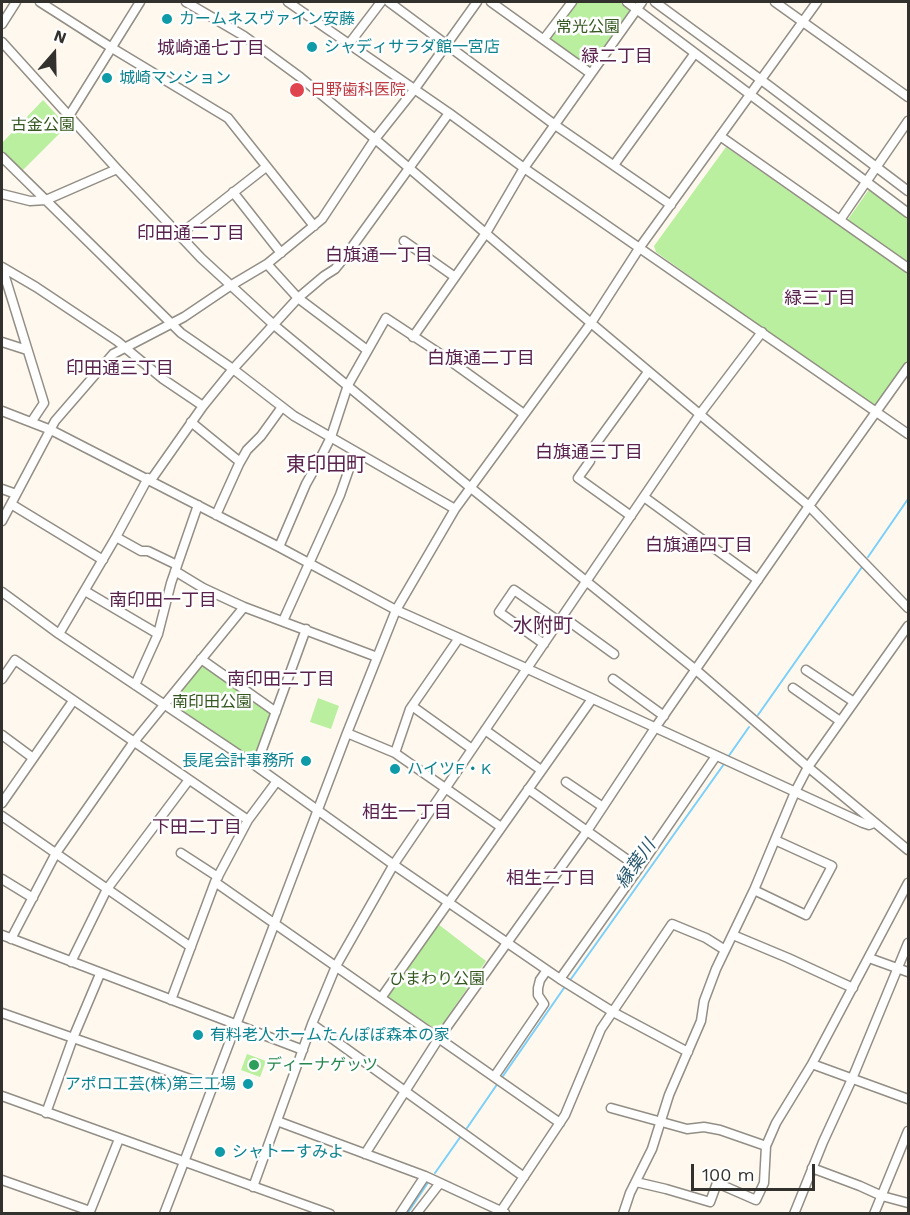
<!DOCTYPE html>
<meta charset="utf-8">
<style>
body{margin:0}
#map{position:relative;width:910px;height:1215px;overflow:hidden;background:#fef8ee;font-family:"Work Sans",sans-serif}
canvas{display:block}
.frame{position:absolute;inset:0;border:3px solid #33312d;pointer-events:none}
.north{position:absolute;left:24px;top:24px;width:60px;height:60px;-webkit-text-stroke:4px #fff;paint-order:stroke;rotate:20deg;font-size:16px;font-weight:700;line-height:24px;text-align:center;color:#33312d}
.north::after{content:'';display:block;margin:auto;width:21px;height:27px;background:#33312d;clip-path:polygon(50% 0,100% 100%,50% 72%,0 100%)}
.scale{position:absolute;left:691px;top:1164px;width:124px;height:27px;box-sizing:border-box;border:3px solid #33312d;border-top:0;padding-left:8px;font-size:18px;line-height:21px;white-space:nowrap;color:#33312d;-webkit-text-stroke:4px #fff;paint-order:stroke}
</style>
<div id="map">
<canvas width="910" height="1215"></canvas>
<div class="frame"></div>
<div class="north">N</div>
<div class="scale">100 m</div>
</div>
<script>
const context = document.querySelector('canvas').getContext('2d');
context.lineJoin = 'round';
function paint(path, color) { context.fillStyle = color; context.fill(path, 'evenodd'); }
const toPath = rows => new Path2D(rows.map(r => 'M' + r).join(''));
function strokePath(path, color, width, dash) { context.strokeStyle = color; context.lineWidth = width; context.lineCap = dash ? 'butt' : 'round'; context.setLineDash(dash || []); context.stroke(path); }
function drawText(font, color, halo, rows, align = 'center') {
  context.font = font + ' "Work Sans","Noto Sans JP",sans-serif'; context.lineWidth = 5; context.setLineDash([]); context.textBaseline = 'middle'; context.strokeStyle = halo; context.fillStyle = color; for (const [text, x, y, turn = 0] of rows) {
    context.save(); context.translate(x, y); context.rotate((+turn || 0) * Math.PI / 180); context.textAlign = isNaN(turn) ? turn : align; if (halo) context.strokeText(text, 0, 0); context.fillText(text, 0, 0); context.restore();
  }
}
const green = toPath([
 [576,2,619,2,631,9,590,68,550,38],
 [43,100,67,126,21,172,2,153,2,143],
 [726,147,842,228,870,188,908,218,908,365,877,410,656,252,654,246],
 [201,665,271,714,256,757,253,758,171,705],
 [318,698,339,706,331,729,310,722],
 [438,924,486,961,438,1031,388,997],
 [247,1054,266,1061,260,1077,241,1070]
]);
const stream = toPath([
 [868,557,908,499],
 [758,715,862,567],
 [728,757,749,727],
 [571,979,724,764],
 [503,1076,564,988],
 [467,1128,498,1083],
 [435,1173,461,1136],
 [407,1214,429,1181]
]);
const minor = toPath([
 [40,2,112,48,228,118,314,226],
 [186,2,244,36,300,77,375,139,591,323,809,506,908,608],
 [288,2,449,113,524,168,908,434],
 [389,2,555,125,671,205],
 [491,2,590,73],
 [627,2,908,213],
 [655,2,768,85,908,191],
 [775,2,908,97],
 [2,24,16,2],
 [544,39,572,2],
 [2,42,117,169,201,258,274,325,471,488,696,670,808,767,908,850],
 [349,44,381,2],
 [69,116,140,2],
 [720,136,908,268],
 [2,157,181,333,233,369,294,416,455,509],
 [614,165,695,53],
 [233,192,281,253],
 [2,194,30,201,46,200,117,169],
 [840,220,908,121],
 [179,235,266,167],
 [404,241,455,277],
 [267,264,298,298,367,350],
 [2,267,36,287,117,341,163,379,203,406],
 [2,267,44,403,32,421],
 [413,337,486,233,524,168,642,2],
 [2,342,27,350],
 [2,411,51,430,279,547,396,610,517,664,863,823,869,825,874,823],
 [191,422,240,462],
 [151,480,203,406,233,369,298,298,324,276,335,269,344,258,449,113],
 [2,489,16,494],
 [644,497,758,580],
 [11,504,103,560],
 [216,515,239,464,247,450,261,436,282,407],
 [631,516,578,478,590,461,587,456,648,372],
 [2,521,55,421,113,354,184,317,230,286,267,264,322,219,375,139,414,90,477,2],
 [116,537,141,551,148,551,177,565],
 [279,547,306,484,320,459,331,437,348,385,386,318,442,355,524,414],
 [175,571,203,588,244,607,377,657],
 [85,591,158,634],
 [2,592,59,634,256,766,394,865,560,979,639,868,716,756],
 [563,617,614,654],
 [283,621,340,495,355,452],
 [59,634,116,537,148,478],
 [544,644,499,612,514,590,560,622],
 [201,659,276,712],
 [806,670,854,702],
 [2,679,15,660,248,820],
 [613,679,664,716],
 [135,685,158,634,171,583,198,505],
 [793,688,840,721],
 [412,706,472,749],
 [485,730,541,770],
 [347,733,395,753,501,827],
 [2,735,33,758],
 [395,753,410,709,459,638],
 [256,766,306,629],
 [566,782,603,807],
 [528,789,639,868],
 [2,803,73,701],
 [2,816,191,947],
 [181,853,218,877],
 [2,879,33,898],
 [215,882,560,1123],
 [908,883,812,1064,908,1099],
 [754,890,806,915,832,866,775,840],
 [2,935,303,1050],
 [733,935,788,958,853,988],
 [11,939,56,853,133,743,244,607],
 [869,958,908,972],
 [71,962,107,889,188,781],
 [560,979,613,1012,688,1052],
 [381,998,592,699],
 [171,1000,215,882,248,820,277,781],
 [2,1013,213,1087],
 [312,1024,524,1177],
 [494,1077,544,1004,538,995,538,988,540,980,547,970],
 [2,1096,330,1214],
 [611,1108,687,1129,704,1127,720,1130,766,1146],
 [46,1113,73,1038,100,974],
 [277,1121,425,1176,505,1213],
 [365,1154,439,1038,587,831,655,728,809,506,908,367],
 [812,1168,860,1186,882,1196,908,1203],
 [2,1180,90,1211],
 [636,1182,666,1189,710,1202,717,1183,756,1200,764,1183,766,1146,776,1123,812,1064],
 [253,1187,312,1024,336,966,394,864,700,414,762,332],
 [89,1214,119,1139],
 [164,1214,184,1162,347,733,396,610,455,509,591,323,640,247,817,2],
 [400,1214,425,1176],
 [416,1214,440,1183],
 [499,1214,565,1115,601,1029,672,924,706,938,725,950],
 [623,1214,630,1193,652,1149,669,1095,701,1021,704,1001,716,969,754,890,795,792,808,767,908,626],
 [794,1214,823,1142,852,1079,908,943],
 [874,1214,908,1131]
]);
const markers = [
 [167,19,6,"#0f9aa8"],
 [312,47,6,"#0f9aa8"],
 [107,78,6,"#0f9aa8"],
 [297,90,8,"#e0444e"],
 [306,761,6,"#0f9aa8"],
 [395,769,6,"#0f9aa8"],
 [198,1035,6,"#0f9aa8"],
 [254,1065,6,"#2e9e5b"],
 [248,1084,6,"#0f9aa8"],
 [220,1152,6,"#0f9aa8"]
];
const cultureNames = [
 ["カームネスヴァイン安藤",179,19],
 ["シャディサラダ館一宮店",324,47],
 ["城崎マンション",119,78],
 ["長尾会計事務所",294,761,"right"],
 ["ハイツF・K",407,769],
 ["有料老人ホームたんぽぽ森本の家",210,1035],
 ["アポロ工芸(株)第三工場",236,1084,"right"],
 ["シャトーすみよ",232,1152]
];
const parkNames = [
 ["常光公園",588,27],
 ["古金公園",43,125],
 ["南印田公園",212,702],
 ["ひまわり公園",437,979]
];
const healthNames = [
 ["日野歯科医院",310,90]
];
const leisureNames = [
 ["ディーナゲッツ",266,1065]
];
const neighbourhoodNames = [
 ["城崎通七丁目",211,49],
 ["緑二丁目",617,57],
 ["印田通二丁目",191,234],
 ["白旗通一丁目",379,256],
 ["緑三丁目",820,299],
 ["白旗通二丁目",481,359],
 ["印田通三丁目",120,369],
 ["白旗通三丁目",589,453],
 ["白旗通四丁目",699,546],
 ["南印田一丁目",163,601],
 ["南印田二丁目",281,680],
 ["相生一丁目",407,813],
 ["下田二丁目",197,828],
 ["相生二丁目",551,879]
];
const waterNames = [
 ["縁葉川",636,864,-55]
];
const quarterNames = [
 ["東印田町",326,465],
 ["水附町",543,626]
];
paint(green, '#b9ef9f');
strokePath(stream, '#7ad0fb', 2);
strokePath(minor, '#938e85', 11);
strokePath(minor, '#fff', 8);
for (const [x, y, r, color] of markers) { const dot = new Path2D(); dot.arc(x, y, r, 0, 2 * Math.PI); context.fillStyle = color; context.fill(dot); strokePath(dot, '#fff', 2); }
drawText('16px', '#0d838f', '#fff', cultureNames, 'left');
drawText('16px', '#34581f', '#fff', parkNames);
drawText('16px', '#be3a42', '#fff', healthNames, 'left');
drawText('16px', '#27864d', '#fff', leisureNames, 'left');
drawText('18px', '#5a234e', '#fff', neighbourhoodNames);
drawText('italic 18px', '#27566d', '#fff', waterNames);
drawText('20px', '#5a234e', '#fff', quarterNames);
</script>
